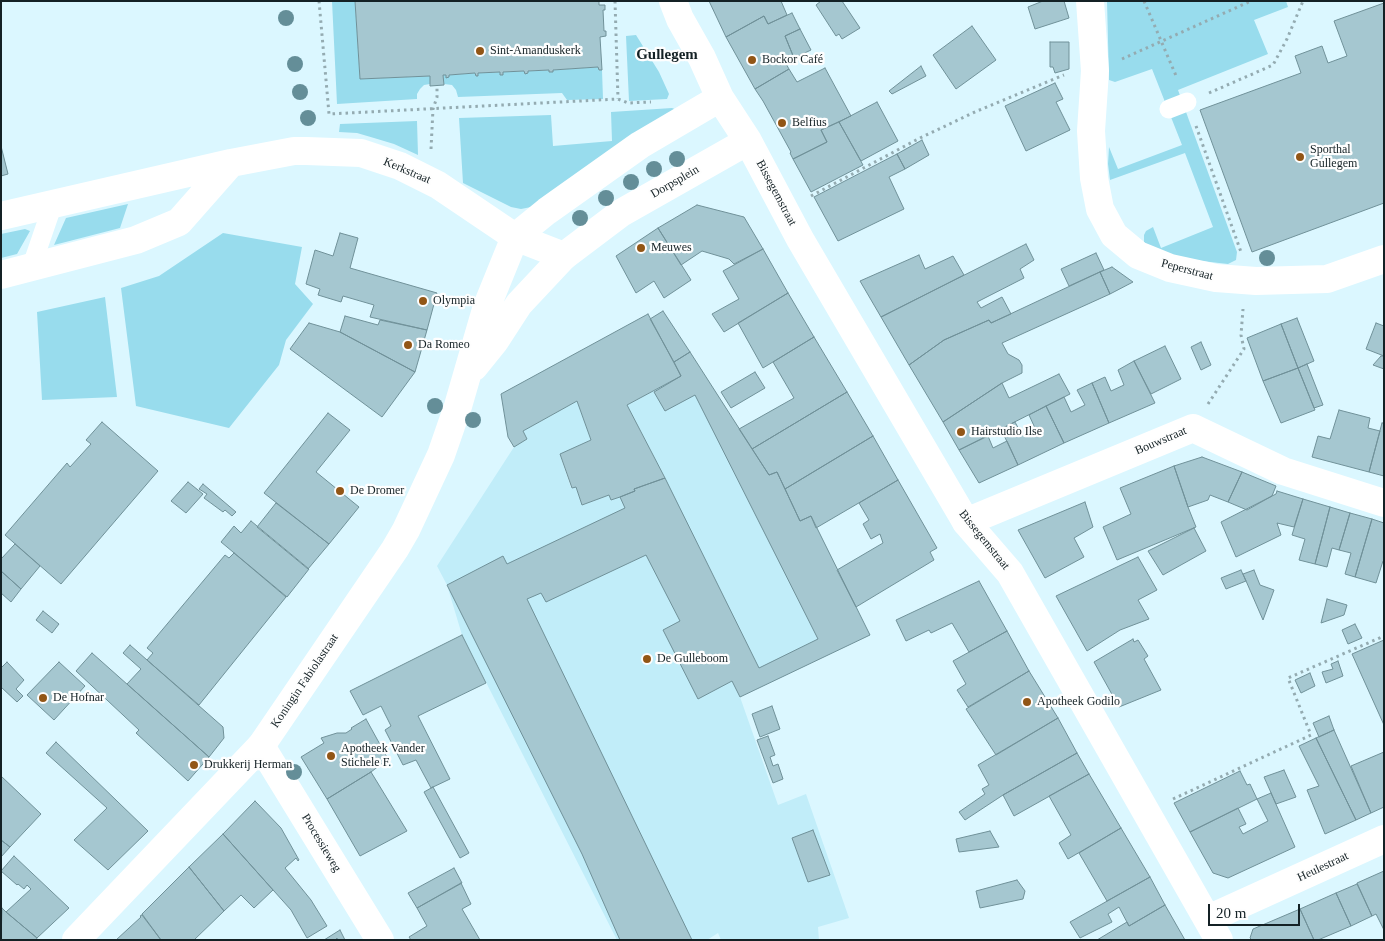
<!DOCTYPE html>
<meta charset="utf-8">
<style>
body{margin:0}
#map{position:relative;width:1385px;height:941px;overflow:hidden;background:#dbf7ff;font-family:"Times New Roman",serif}
canvas{display:block}
.frame{position:absolute;inset:0;border:2px solid #142125;pointer-events:none}
.scale{position:absolute;left:1208px;top:904px;width:92px;height:22px;box-sizing:border-box;border:2px solid #142125;border-top:0;padding-left:6px;font-size:15px;line-height:18px;white-space:nowrap;color:#142125;-webkit-text-stroke:4px #fefefe;paint-order:stroke}
</style>
<div id="map">
<canvas width="1385" height="941"></canvas>
<div class="frame"></div>
<div class="scale">20 m</div>
</div>
<script>
const context = document.querySelector('canvas').getContext('2d');
context.lineJoin = 'round';
function paint(path, color) { context.fillStyle = color; context.fill(path, 'evenodd'); }
const toPath = rows => new Path2D(rows.map(r => 'M' + r).join(''));
function strokePath(path, color, width, dash) { context.strokeStyle = color; context.lineWidth = width; context.lineCap = dash ? 'butt' : 'round'; context.setLineDash(dash || []); context.stroke(path); }
function drawText(font, color, halo, rows, align = 'center') {
  context.font = font + ' "Times New Roman",serif'; context.lineWidth = 4.5; context.setLineDash([]); context.textBaseline = 'middle'; context.strokeStyle = halo; context.fillStyle = color; for (const [text, x, y, turn = 0] of rows) {
    context.save(); context.translate(x, y); context.rotate((+turn || 0) * Math.PI / 180); context.textAlign = isNaN(turn) ? turn : align; if (halo) context.strokeText(text, 0, 0); context.fillText(text, 0, 0); context.restore();
  }
}
const built = toPath([
 [681,376,769,474,777,472,785,489,837,570,870,635,740,697,778,805,806,794,849,918,818,927,819,940,721,940,718,933,707,940,617,940,462,635,447,585,437,566,514,447,527,439,523,431,577,401,591,440,560,455,571,488,576,487,582,505,609,495,611,500,620,497,665,478,627,405]
]);
const green = toPath([
 [332,1,355,1,360,79,430,76,430,84,424,85,420,89,417,94,417,99,337,104],
 [1107,1,1286,1,1288,7,1254,20,1268,54,1178,90,1237,252,1236,260,1228,264,1184,259,1146,246,1144,242,1144,235,1146,231,1153,227,1161,248,1213,227,1185,153,1110,180,1108,164,1109,147,1118,169,1182,145,1152,69,1115,82,1109,80],
 [636,35,659,72,669,94,667,99,629,101,626,36],
 [598,67,599,70,602,70,603,99,567,100,562,93,458,97,456,90,452,85,444,84,443,75,446,75,447,77,449,77,449,75,475,73,476,76,478,76,478,73,500,72,500,75,503,75,503,72,524,71,525,74,527,73,528,71,549,70,550,72,553,72,553,70],
 [672,108,677,110,536,206,521,209,511,207,463,183,459,118,551,115,553,146,612,141,611,112],
 [417,121,418,155,394,144,374,138,357,133,339,132,340,124],
 [128,204,120,228,54,245,66,218],
 [25,229,30,231,17,254,1,258,1,234],
 [223,233,302,247,295,284,313,304,286,340,279,365,229,428,136,406,121,288,159,276],
 [105,297,117,397,42,400,37,312]
]);
const building = toPath([
 [355,1,599,1,599,5,605,5,605,10,603,10,604,31,606,31,606,36,600,37,602,70,599,70,598,67,553,70,553,72,549,72,549,70,528,71,528,73,525,74,524,71,503,72,503,75,500,75,500,72,478,73,478,76,476,76,475,73,449,75,449,77,446,78,446,75,443,75,444,85,430,86,430,76,360,79,355,1],
 [709,1,781,1,787,15,768,24,764,16,726,37,709,1],
 [821,1,842,1,860,28,842,39,839,34,836,36,816,5,821,1],
 [1043,1,1064,1,1069,18,1035,29,1028,7,1043,1],
 [1384,3,1384,203,1252,252,1200,110,1301,73,1295,56,1322,46,1328,63,1347,56,1334,21,1384,3],
 [792,13,800,29,785,36,794,58,785,62,789,69,755,89,726,37,764,16,768,24,792,13],
 [972,26,996,60,956,89,933,55,972,26],
 [800,29,811,50,794,58,785,36,800,29],
 [1050,42,1069,42,1069,69,1055,73,1053,67,1050,67,1050,42],
 [921,66,926,76,892,94,889,91,921,66],
 [825,68,851,116,821,130,827,142,793,159,790,153,791,152,763,101,755,89,789,69,797,82,825,68],
 [1055,83,1063,99,1056,102,1070,130,1026,151,1005,106,1055,83],
 [877,102,898,141,861,161,839,122,877,102],
 [839,122,863,165,811,192,793,159,827,142,821,130,839,122],
 [922,140,929,155,905,169,897,154,922,140],
 [1,146,8,174,1,176,1,146],
 [897,154,905,169,889,177,904,209,838,241,814,197,897,154],
 [697,205,744,217,763,249,734,264,729,259,702,251,681,265,658,228,697,205],
 [658,228,691,280,664,298,654,281,636,293,616,256,658,228],
 [340,233,358,238,350,268,437,293,427,330,370,317,374,305,343,296,341,302,318,295,320,289,306,284,315,250,333,256,340,233],
 [1026,244,1034,260,1020,269,1024,278,977,302,981,308,1002,297,1011,314,991,323,989,320,944,340,909,365,881,317,1026,244],
 [763,249,788,293,724,332,712,314,739,299,723,271,763,249],
 [1096,253,1104,270,1069,286,1061,269,1096,253],
 [919,255,925,269,953,256,964,275,881,317,860,281,919,255],
 [1112,267,1133,282,1110,294,1100,272,1112,267],
 [1100,272,1110,294,1002,343,1008,354,1019,360,1022,365,1022,373,1002,383,943,422,909,365,944,340,989,320,991,323,1100,272],
 [788,293,814,337,763,368,738,323,788,293],
 [663,311,690,352,674,362,650,319,663,311],
 [648,314,681,376,627,405,665,478,634,489,635,491,620,497,611,500,609,495,582,505,576,487,572,488,560,454,591,440,577,401,523,431,527,439,514,447,508,437,501,394,648,314],
 [345,316,378,325,380,320,427,330,415,372,340,332,345,316],
 [1297,318,1314,361,1298,368,1281,324,1297,318],
 [309,323,340,332,415,372,382,417,290,349,309,323],
 [1376,323,1384,326,1384,356,1366,349,1376,323],
 [1281,324,1298,368,1263,381,1247,338,1281,324],
 [814,337,847,392,752,449,739,429,794,398,773,362,814,337],
 [1201,342,1211,365,1201,370,1191,347,1201,342],
 [1165,346,1181,379,1151,394,1134,361,1165,346],
 [690,352,769,475,777,472,800,521,811,516,870,635,740,697,732,681,698,699,663,630,680,621,646,555,546,602,541,593,527,599,692,940,620,940,582,854,447,585,503,556,507,564,625,508,620,497,635,491,634,489,665,478,759,668,818,639,695,395,665,411,654,392,681,376,674,362,690,352],
 [1381,356,1384,356,1384,369,1373,365,1381,356],
 [1134,361,1155,403,1109,423,1092,383,1105,377,1111,391,1124,385,1118,370,1134,361],
 [1307,364,1323,405,1314,408,1298,368,1307,364],
 [1298,368,1315,410,1281,423,1263,381,1298,368],
 [755,372,765,388,731,408,721,392,755,372],
 [1059,374,1070,394,959,450,943,422,1002,383,1009,398,1059,374],
 [1092,383,1109,423,1064,443,1046,406,1064,397,1071,412,1085,405,1077,390,1092,383],
 [847,392,873,436,785,489,777,472,769,475,752,449,847,392],
 [1046,406,1064,443,1018,465,1001,429,1015,422,1022,435,1035,428,1029,415,1046,406],
 [1339,410,1370,418,1368,428,1380,431,1369,472,1312,457,1318,436,1330,439,1339,410],
 [328,413,350,430,316,472,359,507,329,544,264,493,328,413],
 [102,422,158,471,61,584,5,535,67,463,70,467,91,444,86,440,102,422],
 [1382,423,1384,423,1384,476,1369,472,1382,423],
 [873,436,898,480,816,528,811,516,800,521,785,489,873,436],
 [988,436,993,448,1007,441,1018,465,979,483,959,450,988,436],
 [1202,457,1242,472,1228,502,1210,495,1208,500,1188,507,1174,466,1202,457],
 [1174,466,1188,507,1196,527,1117,560,1103,527,1131,514,1120,488,1174,466],
 [1242,472,1276,486,1272,496,1247,510,1228,502,1242,472],
 [898,480,937,548,930,552,934,560,856,607,837,570,883,543,880,534,871,539,863,524,869,520,859,503,898,480],
 [188,482,203,494,186,513,171,501,188,482],
 [203,484,236,512,232,516,225,510,223,512,204,498,207,494,199,489,203,484],
 [1277,491,1303,499,1294,527,1277,523,1281,535,1236,557,1221,522,1272,496,1276,494,1277,491],
 [1303,499,1330,507,1315,564,1299,560,1305,539,1292,535,1303,499],
 [1085,502,1093,527,1074,538,1084,557,1045,578,1018,530,1085,502],
 [276,503,329,544,308,569,257,527,276,503],
 [1330,507,1350,513,1339,550,1332,548,1327,567,1315,564,1330,507],
 [1350,513,1372,519,1355,577,1345,574,1351,553,1339,550,1350,513],
 [1372,519,1384,523,1384,561,1383,561,1376,583,1355,577,1372,519],
 [251,521,309,569,287,597,221,542,234,526,241,533,251,521],
 [1194,528,1206,551,1163,575,1148,551,1194,528],
 [15,544,40,566,21,589,1,571,1,559,15,544],
 [234,553,286,597,199,705,147,660,153,653,147,648,225,555,229,558,234,553],
 [1138,557,1157,590,1138,600,1149,619,1120,630,1087,651,1056,596,1138,557],
 [1241,570,1246,581,1226,589,1221,578,1241,570],
 [1254,570,1260,585,1274,590,1263,620,1243,574,1254,570],
 [1,571,21,589,11,602,1,593,1,571],
 [979,581,1007,631,969,652,952,623,931,633,929,630,906,641,896,620,979,581],
 [1327,599,1347,605,1344,615,1321,623,1327,599],
 [43,611,59,624,52,633,36,620,43,611],
 [1355,624,1362,638,1348,644,1342,630,1355,624],
 [1007,631,1029,671,968,707,957,690,966,684,953,661,1007,631],
 [462,635,486,683,418,716,450,779,431,788,416,760,403,765,385,730,391,726,381,706,363,715,350,691,462,635],
 [1133,639,1134,642,1138,640,1148,656,1144,659,1161,690,1119,707,1094,662,1133,639],
 [1384,640,1384,725,1352,654,1384,640],
 [130,645,223,727,224,738,209,757,127,684,141,669,123,653,130,645],
 [92,653,209,757,188,781,136,733,139,730,76,671,92,653],
 [1338,661,1343,676,1326,683,1322,672,1333,669,1331,664,1338,661],
 [7,662,24,680,16,689,23,696,17,702,1,687,1,668,7,662],
 [59,662,85,686,54,720,27,695,59,662],
 [1029,671,1058,718,996,755,966,709,1029,671],
 [1310,673,1315,686,1301,693,1295,680,1310,673],
 [772,706,780,729,760,737,752,714,772,706],
 [1329,716,1334,730,1319,737,1313,723,1329,716],
 [1058,718,1077,753,1003,795,965,820,959,812,985,794,982,789,989,785,978,765,1058,718],
 [366,719,388,759,371,772,327,799,301,757,324,743,321,738,337,733,346,733,352,729,351,728,366,719],
 [1334,730,1371,813,1356,820,1316,738,1334,730],
 [768,736,775,755,770,757,773,766,778,764,783,779,773,783,757,740,768,736],
 [1316,738,1356,820,1325,834,1307,790,1319,786,1299,746,1316,738],
 [56,742,148,831,108,870,74,840,107,808,46,753,56,742],
 [1384,752,1384,807,1371,813,1351,766,1384,752],
 [1077,753,1089,774,1014,816,1003,795,1077,753],
 [1284,770,1296,797,1276,804,1264,777,1284,770],
 [1240,771,1247,785,1250,784,1257,799,1190,832,1174,803,1240,771],
 [371,772,407,831,360,856,327,799,371,772],
 [1089,774,1121,828,1068,859,1059,843,1071,835,1049,796,1089,774],
 [1,776,41,814,10,847,1,840,1,776],
 [433,787,469,853,460,858,424,792,433,787],
 [1271,793,1295,847,1228,878,1213,873,1190,832,1238,808,1246,824,1239,827,1243,834,1268,821,1257,799,1271,793],
 [255,801,281,828,299,860,298,861,296,858,285,868,311,900,327,926,307,938,291,910,223,834,255,801],
 [1121,828,1150,877,1107,901,1079,853,1121,828],
 [813,830,830,875,808,882,792,838,813,830],
 [990,831,999,847,959,852,956,839,990,831],
 [223,834,273,890,254,908,241,895,224,911,189,867,223,834],
 [1,840,10,847,1,857,1,840],
 [14,856,69,908,37,938,6,912,31,889,27,885,24,889,18,884,17,885,1,871,14,856],
 [189,867,224,911,194,940,161,940,142,914,189,867],
 [454,868,462,883,417,908,408,893,454,868],
 [1384,871,1384,930,1376,914,1372,916,1357,883,1384,871],
 [1150,877,1165,905,1129,926,1119,907,1108,914,1112,922,1080,938,1070,922,1150,877],
 [1017,880,1025,891,1023,899,980,908,976,891,1017,880],
 [461,883,471,904,462,909,480,940,411,940,409,937,427,926,417,908,461,883],
 [1357,884,1372,916,1351,926,1336,893,1357,884],
 [1336,893,1351,926,1318,940,1314,940,1300,909,1336,893],
 [1165,905,1185,940,1097,940,1127,922,1129,926,1165,905],
 [2,908,6,912,37,938,36,940,1,940,2,908],
 [1300,909,1314,940,1252,940,1250,938,1253,929,1300,909],
 [142,915,161,940,116,940,141,917,140,916,142,915],
 [340,930,345,940,338,940,337,938,335,940,324,940,340,930]
]);
const path = toPath([
 [319,1,329,114,618,99,628,103,651,102],
 [615,1,618,99],
 [1144,1,1177,78],
 [1122,59,1251,1],
 [1209,93,1273,65,1287,39,1303,1],
 [1196,126,1241,252],
 [431,149,433,109,437,97,437,86],
 [811,196,920,138,977,111,1064,75],
 [1208,404,1244,349,1241,335,1243,309],
 [1173,799,1311,735,1288,678,1384,636]
]);
const service = toPath([
 [1169,109,1187,102],
 [31,268,53,204]
]);
const minor = toPath([
 [1090,1,1095,71,1091,131,1094,178,1100,209,1114,235,1138,255,1170,268,1216,278,1256,281,1327,279,1384,259],
 [1,216,231,163,294,151,306,151,361,153,400,166,438,185,515,237,564,256],
 [1,275,136,240,179,222,231,163],
 [966,522,1193,428,1283,471,1384,503],
 [261,746,380,940]
]);
const tertiary = toPath([
 [673,1,680,19,702,58,720,98,748,141,800,239,966,522,1010,573,1219,940],
 [474,367,495,341,519,304,564,256,621,213,748,141],
 [1208,919,1384,839],
 [76,940,261,746,395,549,406,530,441,455,458,406,487,306,515,237,547,211,640,145,720,98]
]);
const trees = [
 [286,18],
 [295,64],
 [300,92],
 [308,118],
 [677,159],
 [654,169],
 [631,182],
 [606,198],
 [580,218],
 [1267,258],
 [435,406],
 [473,420],
 [294,772]
];
const markers = [
 [480,51,5,"#925616"],
 [752,60,5,"#925616"],
 [782,123,5,"#925616"],
 [1300,157,5,"#925616"],
 [641,248,5,"#925616"],
 [423,301,5,"#925616"],
 [408,345,5,"#925616"],
 [961,432,5,"#925616"],
 [340,491,5,"#925616"],
 [647,659,5,"#925616"],
 [43,698,5,"#925616"],
 [1027,702,5,"#925616"],
 [331,756,5,"#925616"],
 [194,765,5,"#925616"]
];
const poiNames = [
 ["Sint-Amanduskerk",490,51],
 ["Bockor Café",762,60],
 ["Belfius",792,123],
 ["Sporthal",1310,150],
 ["Gullegem",1310,164],
 ["Meuwes",651,248],
 ["Olympia",433,301],
 ["Da Romeo",418,345],
 ["Hairstudio Ilse",971,432],
 ["De Dromer",350,491],
 ["De Gulleboom",657,659],
 ["De Hofnar",53,698],
 ["Apotheek Godilo",1037,702],
 ["Apotheek Vander",341,749],
 ["Stichele F.",341,763],
 ["Drukkerij Herman",204,765]
];
const streetNames = [
 ["Kerkstraat",407,171,23],
 ["Dorpsplein",675,182,-30],
 ["Bissegemstraat",776,193,62],
 ["Peperstraat",1187,270,15],
 ["Bouwstraat",1161,441,-23],
 ["Bissegemstraat",984,540,51],
 ["Koningin Fabiolastraat",305,681,-56],
 ["Processieweg",321,843,59],
 ["Heulestraat",1323,867,-25]
];
const quarterNames = [
 ["Gullegem",667,55]
];
paint(built, '#c1edf9');
paint(green, '#98dced');
paint(building, '#a5c7d0');
strokePath(building, '#709199', 1);
strokePath(path, '#94abb1', 3, [2.5, 4]);
strokePath(service, '#fff', 19);
strokePath(minor, '#fff', 28);
strokePath(tertiary, '#fff', 28);
context.fillStyle = '#648e98';
for (const [x, y] of trees) { context.beginPath(); context.arc(x, y, 8, 0, 2 * Math.PI); context.fill(); }
for (const [x, y, r, color] of markers) { const dot = new Path2D(); dot.arc(x, y, r, 0, 2 * Math.PI); context.fillStyle = color; context.fill(dot); strokePath(dot, '#fefefe', 2); }
drawText('12px', '#142125', '#fefefe', poiNames, 'left');
drawText('12px', '#142125', '#fefefe', streetNames);
drawText('bold 15px', '#142125', '#fefefe', quarterNames);
</script>
